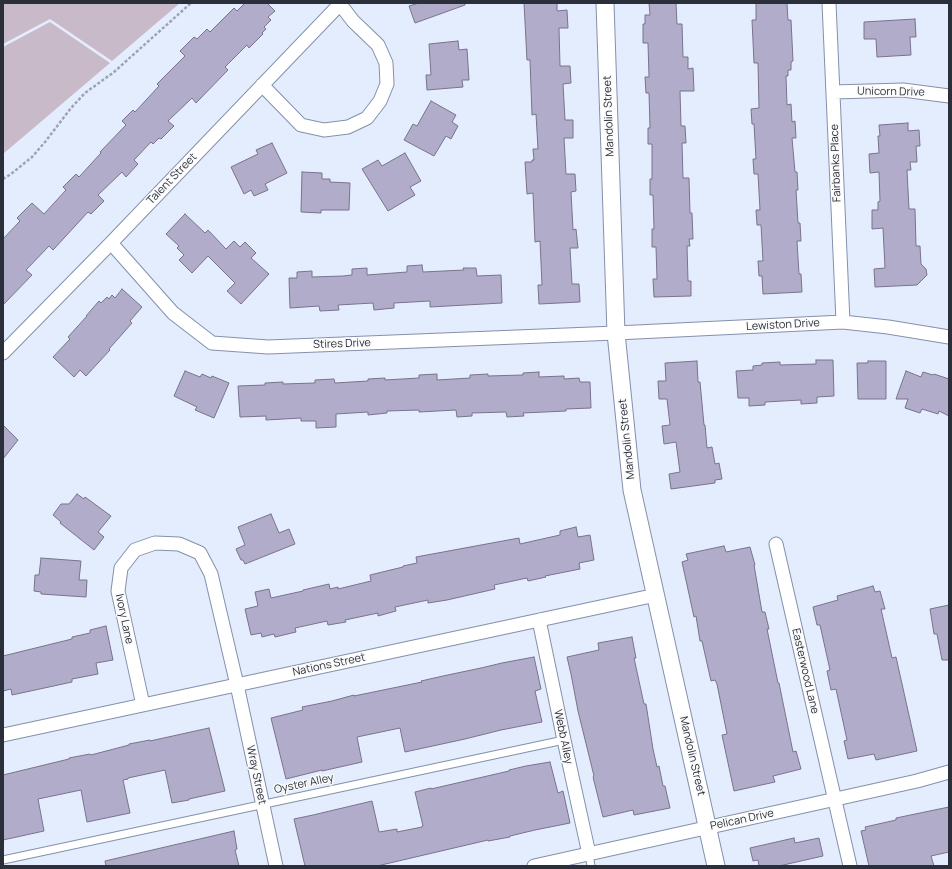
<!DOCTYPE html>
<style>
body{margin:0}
#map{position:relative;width:952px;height:869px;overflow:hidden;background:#e4edfe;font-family:Manrope,sans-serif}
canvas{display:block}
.frame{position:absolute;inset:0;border:4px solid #2a2f3a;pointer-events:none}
</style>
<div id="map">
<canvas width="952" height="869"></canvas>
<div class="frame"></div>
</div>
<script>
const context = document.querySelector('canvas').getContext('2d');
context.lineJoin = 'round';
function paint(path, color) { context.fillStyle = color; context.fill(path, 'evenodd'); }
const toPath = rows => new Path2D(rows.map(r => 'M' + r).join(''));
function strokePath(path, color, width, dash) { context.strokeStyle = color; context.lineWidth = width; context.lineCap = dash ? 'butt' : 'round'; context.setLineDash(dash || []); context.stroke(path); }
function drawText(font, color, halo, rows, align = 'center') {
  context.font = font + ' Manrope,sans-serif'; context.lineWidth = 3; context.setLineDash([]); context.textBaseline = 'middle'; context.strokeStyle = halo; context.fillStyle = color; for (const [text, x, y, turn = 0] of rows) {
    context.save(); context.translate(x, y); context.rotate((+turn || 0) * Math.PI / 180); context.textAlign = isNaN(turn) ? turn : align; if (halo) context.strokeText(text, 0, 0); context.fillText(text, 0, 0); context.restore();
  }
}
const green = toPath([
 [3,3,180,3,112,61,50,19,3,44],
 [50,22,110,63,3,154,3,47]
]);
const building = toPath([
 [245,3,267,3,275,11,268,17,271,20,264,27,266,29,262,33,263,34,249,48,247,45,225,67,228,70,196,103,192,98,168,121,174,126,161,139,159,138,153,144,151,142,134,160,138,164,126,177,122,172,98,195,104,201,91,214,88,212,53,250,49,246,26,270,32,275,3,305,3,239,20,221,17,218,32,203,44,214,66,190,63,187,76,174,79,177,101,153,100,152,126,125,122,121,133,110,135,112,159,86,157,84,185,56,180,51,194,37,197,39,207,29,210,32,234,8,237,11,245,3],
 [419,3,465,3,465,5,415,23,409,6,419,3],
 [524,3,557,3,557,11,567,10,568,28,559,28,560,66,570,66,571,83,563,84,565,120,573,120,573,138,564,138,566,174,575,174,576,191,571,192,573,230,576,229,578,248,570,248,572,284,579,284,580,302,539,304,538,285,542,285,540,241,535,242,533,193,527,194,525,162,532,162,532,160,534,160,533,149,538,149,536,114,532,115,530,60,527,60,524,3],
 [649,3,676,3,677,24,682,24,683,57,688,57,688,69,693,68,694,91,680,91,681,126,685,126,686,143,682,143,683,178,689,178,690,213,692,213,693,239,689,239,690,246,687,246,688,281,691,281,691,296,654,297,653,279,657,279,656,247,652,247,652,229,654,229,653,195,650,195,650,179,652,179,652,144,648,144,648,128,650,128,649,93,646,93,645,77,649,77,648,43,643,43,643,24,645,24,645,15,650,15,649,3],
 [756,3,787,3,788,20,791,20,793,61,791,62,791,70,788,70,788,76,786,76,787,105,791,104,792,122,795,121,796,138,792,138,795,172,797,172,798,190,796,190,798,223,800,223,801,241,797,241,799,274,801,274,802,292,763,294,762,276,759,276,758,261,763,261,761,225,757,225,756,210,760,210,758,174,754,174,753,159,756,159,754,124,752,124,751,109,759,108,758,63,754,63,752,20,756,20,756,3],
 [915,19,916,37,910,37,911,55,877,57,876,39,864,39,864,22,915,19],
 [458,41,459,50,467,49,469,80,462,80,463,87,427,90,426,75,431,75,429,44,458,41],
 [431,101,456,115,452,122,458,126,451,139,446,136,434,156,404,140,413,124,417,126,431,101],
 [908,123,908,131,919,130,920,146,916,146,917,162,910,162,911,170,907,170,909,209,915,209,916,246,920,246,921,264,926,269,927,275,917,285,875,287,874,269,885,268,883,228,872,229,872,210,878,210,878,202,880,201,879,172,870,173,869,154,879,153,878,136,880,136,879,125,908,123],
 [272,143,287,173,265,184,268,190,254,196,251,190,244,194,231,167,258,154,256,150,272,143],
 [405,153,421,181,410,187,415,195,388,211,362,169,378,160,382,166,405,153],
 [302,172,322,173,322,179,330,179,330,182,350,183,349,210,321,210,321,213,301,212,302,172],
 [185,214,205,233,208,230,226,249,234,241,240,247,245,242,256,253,251,258,269,274,241,304,227,291,235,283,208,256,192,273,179,260,184,255,177,248,179,246,166,234,185,214],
 [422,265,423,272,464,270,463,268,476,268,477,276,501,275,502,303,430,307,430,301,394,303,394,308,374,310,373,303,338,305,339,310,320,311,319,306,290,308,289,278,297,278,297,272,312,271,312,277,343,276,352,275,352,269,367,268,367,275,407,272,407,266,422,265],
 [122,289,142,307,130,321,132,323,109,349,110,350,86,376,80,370,74,377,53,357,70,339,68,337,87,316,86,316,99,301,101,303,107,297,109,299,112,295,115,298,122,289],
 [816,360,833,360,834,396,817,397,817,403,801,404,801,400,765,402,765,405,749,406,749,398,738,398,736,371,753,370,753,366,762,365,762,363,780,362,780,365,816,364,816,360],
 [697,361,698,382,700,382,704,425,705,425,707,448,712,447,715,464,719,463,722,479,715,480,715,483,671,489,669,474,680,472,676,442,664,444,662,426,670,425,667,399,659,399,658,381,666,381,665,363,697,361],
 [868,361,886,361,886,399,858,399,857,363,868,363,868,361],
 [185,371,200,377,202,374,211,378,212,376,229,383,214,418,195,410,197,407,174,396,185,371],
 [906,371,921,377,923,372,933,375,934,374,949,379,949,416,939,411,938,414,922,409,920,413,905,408,908,399,896,399,906,371],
 [539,372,539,377,564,376,564,379,579,378,580,382,590,382,591,408,566,409,566,411,523,413,524,416,507,417,506,412,472,413,472,416,457,417,456,410,419,412,419,410,387,411,387,413,368,415,368,412,336,414,336,427,316,428,316,421,301,421,301,418,266,420,266,416,240,417,238,386,265,385,265,383,283,382,283,384,315,383,315,380,334,379,335,383,368,381,368,379,385,378,385,380,419,378,419,375,437,374,437,380,470,378,470,375,488,374,488,376,523,375,523,373,539,372],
 [3,425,18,440,3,459,3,425],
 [77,494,84,499,85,497,111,516,98,532,104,537,94,550,60,523,61,522,53,515,61,504,69,504,77,494],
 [271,514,279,533,289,529,295,544,245,564,243,560,241,560,236,549,245,545,238,527,271,514],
 [576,527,578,537,590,535,594,560,579,563,580,569,545,576,546,577,528,581,527,578,494,585,495,589,447,600,428,603,428,600,395,607,396,611,378,616,378,613,345,620,346,622,328,625,327,621,295,628,296,632,275,637,274,634,262,637,261,633,251,635,245,609,258,606,255,592,269,589,271,598,303,591,303,590,329,584,330,589,338,587,338,589,371,581,370,575,403,567,403,566,417,563,416,557,519,538,520,544,560,535,560,531,576,527],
 [724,546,726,552,750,547,755,565,754,565,762,612,765,612,769,629,767,629,778,683,779,683,793,752,796,751,801,769,773,776,775,782,734,791,722,735,727,734,717,684,715,680,711,681,702,641,700,641,696,616,694,617,682,562,688,560,686,554,724,546],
 [41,558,81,561,79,580,87,580,86,597,41,594,41,592,34,591,35,575,39,575,41,558],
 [873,586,875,592,880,591,885,609,881,609,892,658,896,657,917,751,876,760,874,754,848,759,844,741,847,740,836,689,831,690,827,671,830,670,820,625,817,625,813,607,838,600,837,596,873,586],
 [949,605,949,660,942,660,937,634,934,634,930,609,949,605],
 [106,626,113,660,96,663,98,674,72,679,72,682,12,695,11,689,3,691,3,656,72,639,72,637,90,633,90,630,106,626],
 [632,637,636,658,634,658,644,704,646,704,653,749,657,767,659,766,663,786,665,786,670,808,634,815,633,810,603,817,593,777,594,776,578,711,571,674,567,657,599,650,598,643,632,637],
 [534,657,541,689,535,691,542,722,501,730,465,739,405,752,400,728,357,737,362,762,322,771,322,770,286,779,271,718,303,710,302,707,332,701,354,695,354,696,422,682,421,681,443,676,481,668,502,663,534,657],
 [209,728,225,791,189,799,189,800,172,803,165,770,128,778,128,779,123,780,130,813,87,822,81,790,38,799,44,831,3,840,3,775,69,759,69,758,90,754,91,755,129,745,129,744,150,740,150,741,209,728],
 [550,762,558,793,563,791,570,823,535,830,510,836,510,837,488,841,488,840,377,866,305,866,294,819,313,815,372,801,379,832,397,829,397,832,422,827,422,826,423,826,415,792,431,788,431,789,509,771,509,770,526,766,550,762],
 [949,807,949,852,931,856,934,866,869,866,861,831,866,830,865,827,896,820,896,818,949,807],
 [234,831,237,849,235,850,239,866,106,866,105,861,234,831],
 [794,838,795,843,819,838,823,856,779,866,759,866,758,860,753,861,750,848,794,838]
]);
const path = toPath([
 [3,179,11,174,32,157,45,142,71,108,85,93,114,72,191,3]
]);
const service = toPath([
 [589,854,591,866],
 [3,860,564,740]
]);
const minor = toPath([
 [829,3,843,322],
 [262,85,301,125,324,130,348,127,367,118,380,101,387,84,386,63,378,45,353,21,340,4],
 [833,92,903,90,949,96],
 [111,243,173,313,212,343,268,347,616,333,843,322,888,327,949,337],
 [3,353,111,243,341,3],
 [776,544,850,866],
 [539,620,564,740,589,854],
 [143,705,118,591,121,568,135,550,155,543,179,544,200,553,211,574,237,685,276,866],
 [3,735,656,595],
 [534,866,917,781,949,772]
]);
const tertiary = toPath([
 [605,3,616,333,632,490,716,866]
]);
const streetNames = [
 ["Unicorn Drive",891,92,1],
 ["Mandolin Street",609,116,-92],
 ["Fairbanks Place",836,163,-92],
 ["Talent Street",172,179,-46],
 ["Lewiston Drive",783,325,-3],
 ["Stires Drive",342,344,-2],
 ["Mandolin Street",627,439,-96],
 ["Ivory Lane",124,619,78],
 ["Nations Street",329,665,-12],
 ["Easterwood Lane",805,671,77],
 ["Webb Alley",563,737,78],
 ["Mandolin Street",692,756,77],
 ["Wray Street",256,775,78],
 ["Oyster Alley",304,784,-12],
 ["Pelican Drive",742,820,-12]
];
paint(green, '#c9baca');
paint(building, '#b1acc9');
strokePath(building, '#78738d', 1);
strokePath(service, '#8391aa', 9);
strokePath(minor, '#8391aa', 15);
strokePath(tertiary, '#8391aa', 19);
strokePath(path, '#9ca3b2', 2.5, [3, 2]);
strokePath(service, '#fff', 7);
strokePath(minor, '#fff', 13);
strokePath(tertiary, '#fff', 17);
drawText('11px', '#2a2f3a', '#fafafa', streetNames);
</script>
